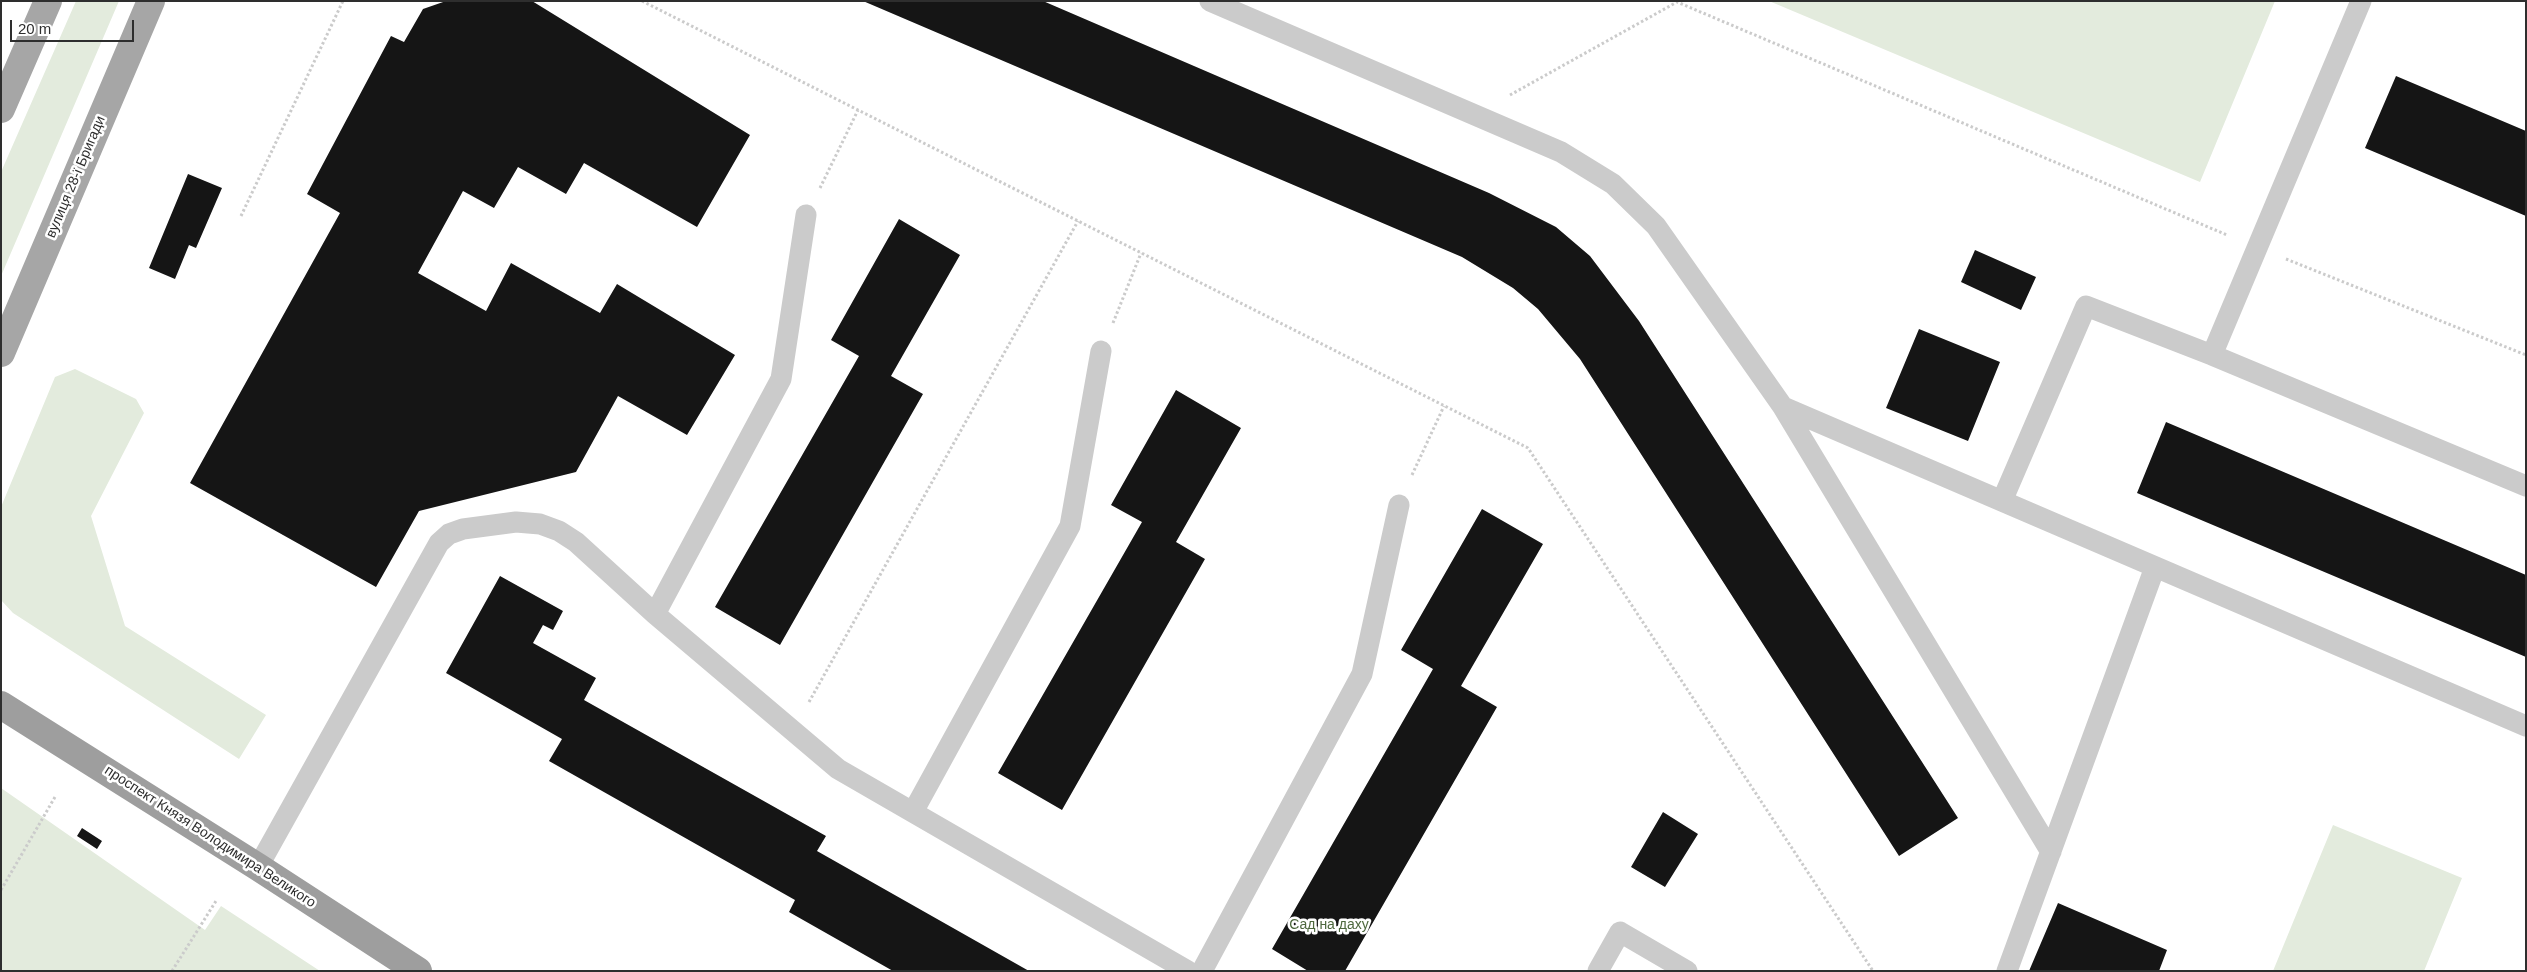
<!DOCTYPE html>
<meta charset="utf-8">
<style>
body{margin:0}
#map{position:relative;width:2527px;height:972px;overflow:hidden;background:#fff;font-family:Helvetica,sans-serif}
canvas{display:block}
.frame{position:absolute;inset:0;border:2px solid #2e2e2e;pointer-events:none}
.scale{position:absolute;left:10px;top:20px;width:124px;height:22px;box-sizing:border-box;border:2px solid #2e2e2e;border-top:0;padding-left:6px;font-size:15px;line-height:18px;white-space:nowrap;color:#2e2e2e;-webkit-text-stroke:4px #fff;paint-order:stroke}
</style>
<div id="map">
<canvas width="2527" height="972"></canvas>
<div class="frame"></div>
<div class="scale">20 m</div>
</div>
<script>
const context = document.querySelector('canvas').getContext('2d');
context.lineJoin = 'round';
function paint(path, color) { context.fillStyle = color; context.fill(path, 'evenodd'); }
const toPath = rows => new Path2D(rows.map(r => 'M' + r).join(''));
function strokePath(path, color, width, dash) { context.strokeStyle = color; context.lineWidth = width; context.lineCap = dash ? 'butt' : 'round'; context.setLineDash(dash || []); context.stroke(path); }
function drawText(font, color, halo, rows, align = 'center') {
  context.font = font + ' Helvetica,sans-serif'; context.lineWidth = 5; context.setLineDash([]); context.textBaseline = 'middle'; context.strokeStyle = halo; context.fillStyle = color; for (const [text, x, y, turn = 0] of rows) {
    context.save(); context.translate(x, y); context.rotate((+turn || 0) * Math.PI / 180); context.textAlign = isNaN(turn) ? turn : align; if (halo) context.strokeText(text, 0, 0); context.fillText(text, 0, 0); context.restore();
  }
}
const green = toPath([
 [76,1,119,1,1,276,1,172],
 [1769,1,2275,1,2200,182],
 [75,369,136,399,144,413,91,516,125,626,266,715,239,759,13,613,1,600,1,507,55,377],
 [1,788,205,930,221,906,320,971,1,971],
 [2333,825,2462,878,2424,971,2273,971]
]);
const building = toPath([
 [446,1,532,1,750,135,697,227,584,163,566,194,518,167,494,208,463,191,418,273,486,311,511,263,600,313,617,284,735,355,687,435,618,396,576,472,419,511,376,587,190,483,340,213,307,194,391,36,404,42,423,9],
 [863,1,1043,1,1489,193,1556,227,1590,256,1639,321,1958,818,1899,856,1580,359,1538,309,1513,288,1462,257],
 [2396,76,2526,131,2526,216,2365,148],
 [188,174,222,188,196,248,189,245,175,279,149,268],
 [899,219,960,255,891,376,923,394,780,645,715,607,859,356,831,340],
 [1975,250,2036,277,2021,310,1961,282],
 [1919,329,2000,362,1968,441,1886,408],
 [1176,390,1241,428,1176,542,1205,559,1062,810,998,773,1142,522,1111,505],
 [2166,422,2526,575,2526,657,2137,493],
 [1482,509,1543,544,1461,686,1497,707,1345,971,1308,971,1272,949,1433,669,1401,650],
 [500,576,563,611,553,630,543,625,533,643,596,678,584,700,826,836,817,851,1029,971,893,971,789,912,795,900,549,761,562,739,446,673],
 [1663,812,1698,834,1665,887,1631,867],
 [82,828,102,841,97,849,77,836],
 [2058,903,2167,950,2159,971,2029,971]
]);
const path = toPath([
 [642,1,1528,448,1873,971],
 [1510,95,1677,2,2227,235],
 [820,188,858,110],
 [241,216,343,1],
 [2286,259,2526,355],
 [1113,323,1141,253],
 [1412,475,1444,406],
 [809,702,1078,221],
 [1,890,55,797],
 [172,971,216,901]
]);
const service = toPath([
 [1210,1,1561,152,1613,184,1656,226,1783,407,2051,852],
 [2212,355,2361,1],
 [1783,407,2526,726],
 [2002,501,2086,306,2212,355,2526,486],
 [655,614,781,379,806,215],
 [913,812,1070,526,1101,351],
 [258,867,439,543,449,534,463,529,516,522,540,524,559,531,576,542,655,614,838,769,1188,971],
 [1202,971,1362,674,1399,505],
 [1598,971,1620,932,1687,971],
 [2007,971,2155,567]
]);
const primary = toPath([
 [1,109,48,1],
 [1,353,151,1]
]);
const trunk = toPath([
 [1,705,258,867,418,971]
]);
const streetNames = [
 ["вулиця 28-ї Бригади",76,177,-67],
 ["проспект Князя Володимира Великого",210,837,33]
];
const parkNames = [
 ["Сад на даху",1329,925]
];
paint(green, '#e3ebdd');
paint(building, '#151515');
strokePath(path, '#cbcbcb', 3, [2.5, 2.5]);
strokePath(service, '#cbcbcb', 21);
strokePath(primary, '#a6a6a6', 28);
strokePath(trunk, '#9e9e9e', 28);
drawText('14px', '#2e2e2e', '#fff', streetNames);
drawText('14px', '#4e683e', '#fff', parkNames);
</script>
